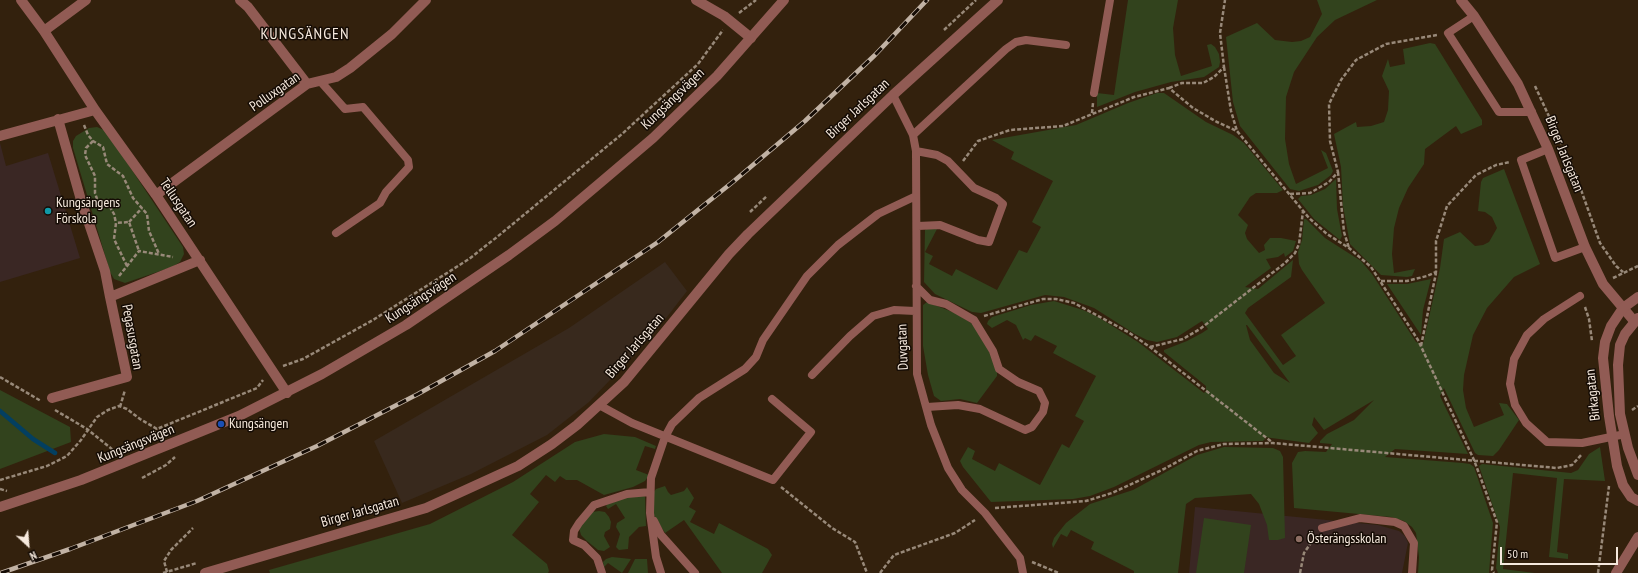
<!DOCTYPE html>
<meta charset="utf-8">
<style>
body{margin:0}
#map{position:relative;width:1638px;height:573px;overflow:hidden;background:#33210d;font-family:"PT Sans Narrow",sans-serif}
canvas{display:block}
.north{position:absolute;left:8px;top:525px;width:40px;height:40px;-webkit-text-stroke:3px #150c05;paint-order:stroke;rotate:154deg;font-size:11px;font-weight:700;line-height:16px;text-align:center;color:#f6e9dd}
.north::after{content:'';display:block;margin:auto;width:14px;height:18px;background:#f6e9dd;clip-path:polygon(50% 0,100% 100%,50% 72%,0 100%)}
.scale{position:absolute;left:1500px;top:547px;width:118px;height:18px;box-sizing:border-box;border:2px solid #f6e9dd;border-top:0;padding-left:5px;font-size:12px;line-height:14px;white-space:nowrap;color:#f6e9dd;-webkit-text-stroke:3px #150c05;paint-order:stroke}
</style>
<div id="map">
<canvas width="1638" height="573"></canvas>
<div class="north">N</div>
<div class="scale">50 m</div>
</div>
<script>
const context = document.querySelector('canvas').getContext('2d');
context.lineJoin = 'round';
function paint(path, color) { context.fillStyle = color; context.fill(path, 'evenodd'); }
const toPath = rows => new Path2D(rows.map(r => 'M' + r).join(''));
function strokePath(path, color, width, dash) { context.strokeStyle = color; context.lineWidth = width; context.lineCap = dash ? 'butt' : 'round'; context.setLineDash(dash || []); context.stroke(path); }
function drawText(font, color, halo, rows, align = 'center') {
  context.font = font + ' "PT Sans Narrow",sans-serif'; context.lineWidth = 3; context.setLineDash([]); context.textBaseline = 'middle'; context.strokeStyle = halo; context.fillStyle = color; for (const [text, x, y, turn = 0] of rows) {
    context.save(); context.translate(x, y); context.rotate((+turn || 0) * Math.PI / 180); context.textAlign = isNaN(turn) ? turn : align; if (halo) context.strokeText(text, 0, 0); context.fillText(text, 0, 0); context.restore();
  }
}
const industrial = toPath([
 [665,262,687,291,653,335,589,402,547,435,471,474,402,503,374,441,569,328]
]);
const education = toPath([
 [0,143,6,166,48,153,80,258,0,282],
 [1195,507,1378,525,1399,531,1405,536,1408,543,1402,573,1189,573]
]);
const green = toPath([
 [1128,0,1178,0,1173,28,1175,55,1181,76,1212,66,1207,45,1211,44,1215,47,1219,54,1220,62,1219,67,1204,77,1171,82,1135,92,1097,107,1097,93,1114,95],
 [1317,0,1377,0,1335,20,1317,37,1294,72,1286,97,1285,139,1289,164,1296,184,1328,168,1321,150,1326,153,1333,171,1331,175,1318,185,1299,191,1290,189,1240,126,1233,102,1226,37,1257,23,1275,40,1292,42,1301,41,1310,37,1322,14],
 [1430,43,1435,44,1482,120,1482,125,1461,134,1456,126,1425,149,1424,164,1408,188,1399,208,1394,228,1392,254,1394,273,1415,269,1412,276,1407,277,1381,275,1350,244,1343,206,1341,167,1334,134,1356,122,1357,127,1371,126,1384,122,1388,110,1389,91,1382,76,1388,59,1390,67,1405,64,1403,49],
 [1157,93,1164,93,1206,122,1233,135,1244,143,1283,190,1277,193,1256,193,1250,197,1238,215,1248,225,1245,233,1247,239,1259,253,1265,250,1264,245,1270,238,1281,238,1296,241,1293,251,1285,257,1284,253,1278,257,1266,259,1271,268,1245,287,1258,289,1293,260,1291,277,1248,308,1245,313,1283,365,1296,356,1281,335,1325,303,1302,270,1299,264,1298,252,1302,240,1304,219,1306,219,1325,238,1361,261,1372,274,1416,342,1423,344,1440,268,1444,239,1460,232,1475,246,1483,245,1489,242,1497,228,1492,217,1485,212,1478,211,1481,182,1483,178,1504,169,1540,264,1514,277,1487,308,1473,335,1464,375,1463,390,1466,408,1474,427,1504,415,1499,403,1507,404,1519,420,1499,450,1493,456,1478,455,1475,453,1444,388,1440,396,1468,454,1395,449,1385,457,1463,463,1470,464,1474,467,1493,523,1489,573,1418,573,1419,557,1416,533,1412,527,1404,521,1391,517,1294,508,1292,463,1298,452,1305,451,1326,452,1332,444,1320,443,1320,441,1327,434,1354,420,1374,400,1324,430,1314,417,1312,425,1318,433,1309,443,1264,437,1265,439,1263,441,1211,442,1199,445,1114,487,1090,496,1073,499,991,502,963,467,960,461,968,447,975,451,972,459,995,471,999,463,1040,485,1062,444,1069,448,1084,421,1075,416,1096,376,1053,353,1057,346,1035,335,1031,341,1025,338,1023,340,1016,325,1007,320,992,328,987,324,988,321,992,317,1031,305,1054,301,1083,310,1098,317,1138,342,1204,393,1206,391,1206,386,1164,352,1164,350,1187,341,1202,333,1208,329,1202,321,1177,337,1157,342,1147,340,1135,334,1094,308,1064,297,1045,295,981,313,972,312,935,294,924,282,925,230,927,228,937,229,925,252,933,256,929,264,952,276,956,269,997,290,1019,250,1027,253,1041,227,1032,222,1053,181,1011,159,1014,152,992,140,1076,125,1128,103],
 [1246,325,1247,325,1290,383,1274,373,1250,340],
 [97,127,104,130,110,137,183,247,184,254,180,262,172,267,125,283,114,279,110,272,73,148,73,141,76,136,89,128],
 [1336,179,1337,209,1342,236,1340,240,1314,219,1298,199,1301,196,1311,195,1325,189],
 [1431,279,1423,310,1421,335,1387,284,1407,284],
 [927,302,955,313,968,321,974,325,982,336,997,368,997,376,977,403,960,399,941,401,934,396,928,375,923,346,923,305],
 [0,390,70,427,71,442,0,469],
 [604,434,635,437,656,446,655,449,645,446,636,470,649,475,645,481,633,487,604,495,577,480,566,480,560,476,555,482,546,475,530,494,539,502,512,535,547,564,549,571,548,573,270,573,269,570,430,524,513,482,575,442],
 [1224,447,1273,448,1280,451,1283,457,1285,538,1278,540,1269,540,1267,525,1259,504,1251,494,1195,498,1186,504,1178,573,1134,573,1134,571,1091,549,1094,542,1071,530,1067,537,1061,534,1053,548,1052,544,1054,538,1066,523,1090,504,1133,490,1197,455],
 [1600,447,1605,481,1564,479,1557,552,1568,554,1568,559,1549,557,1557,478,1513,473,1503,569,1535,573,1498,573,1496,568,1500,527,1479,466,1482,464,1571,473,1578,470,1589,454],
 [665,486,668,492,671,495,684,491,687,487,694,498,689,507,696,511,690,522,714,534,719,523,768,549,772,555,762,573,722,573,684,520,665,533,653,514,653,493,656,489],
 [645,495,646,526,639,527,629,537,628,549,619,550,616,547,620,534,616,527,617,523,625,518,616,504,608,509,606,506,608,503,617,498],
 [599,511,605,512,609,517,611,522,610,529,605,532,604,536,610,547,604,551,598,550,587,541,581,535,579,528,592,512],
 [1204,518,1251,525,1244,573,1196,573],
 [612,557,631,559,622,573,608,563,604,567,603,562,606,559],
 [635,559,647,559,648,573,628,573]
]);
const stream = toPath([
 [0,411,33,439,55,453]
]);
const path = toPath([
 [739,13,756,0],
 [944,30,976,0],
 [1224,67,1231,111,1237,131],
 [1535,86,1575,173,1600,243,1616,266,1623,272],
 [1169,88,1182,83,1203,83,1214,77,1224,67,1220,33,1225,0],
 [1092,113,1093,103],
 [84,125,88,135,93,141,103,147,107,164,123,176,133,198,147,214,149,231,159,254],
 [93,141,86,148,85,155,95,176,95,193,97,199,110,207,114,214,116,223],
 [963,161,978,141,1010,130,1063,126,1134,97,1169,88,1193,108,1217,122,1237,131,1309,218,1327,234,1349,248,1371,267,1418,340,1474,460,1497,522,1492,570,1494,573],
 [1338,172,1344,232,1349,248],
 [1290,194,1310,193,1329,182,1338,172,1330,141,1329,104,1341,80,1356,60,1386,44,1437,35],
 [750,212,767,196],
 [129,222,142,208],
 [127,266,114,239,116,223,129,222,139,251],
 [119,276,139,251,173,257],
 [1613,278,1638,266],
 [1381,281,1407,281,1427,276,1436,272,1436,241,1447,206,1476,175,1496,165,1510,162],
 [1585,307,1589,319,1592,341],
 [984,316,1043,299,1056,299,1074,303,1128,332,1150,347,1273,443],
 [1421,346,1436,273],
 [1150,347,1183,339,1200,329,1285,263,1295,253,1299,244,1303,211],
 [283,366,303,359,373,320,469,259,497,237,622,134,698,64,723,30],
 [0,377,41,401],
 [120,407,125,390],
 [55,410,87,429,113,450],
 [1632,410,1638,406],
 [148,438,157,429],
 [142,478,166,465,175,457],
 [0,480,47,466,67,456,81,440,97,417,108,410,119,406,127,409,140,419,157,429,257,388,263,380],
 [781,487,832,528,855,542,867,573],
 [0,489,7,491],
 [995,508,1086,501,1112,493,1164,469,1197,451,1224,444,1273,443,1557,468,1572,465,1582,454],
 [1032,562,1059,573],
 [167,572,164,561,171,550,193,528],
 [163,573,197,563],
 [880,573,894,555,955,533,975,520],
 [1300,573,1304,553,1315,537],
 [1598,573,1609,486]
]);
const service = toPath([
 [1474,16,1448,33,1499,112,1532,112],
 [321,82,345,109,363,107,408,160,409,167,386,192,380,203,336,233],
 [1094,93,1110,0],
 [893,95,913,135,916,151,917,374,931,425,948,468,962,490,985,513,1020,558,1023,573],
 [913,135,1006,49,1016,42,1026,40,1066,45],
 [1548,149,1521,160,1555,258,1585,247],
 [916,151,937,155,948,161,974,188,996,198,1003,204,989,242,978,240,940,225,918,226],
 [916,286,930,300,946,304,974,320,993,351,999,369,1018,382,1039,391,1045,403,1043,412,1032,427,1025,430,980,409,958,405,927,407],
 [1580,296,1544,319,1527,335,1514,359,1510,384,1515,405,1526,423,1547,442,1582,443,1625,434],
 [812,375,850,336,873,316,894,310,915,311],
 [599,405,632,423,773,480,811,432,772,399],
 [654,521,661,535,695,573],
 [1322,528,1360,518,1395,522,1404,526,1414,543,1412,573],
 [602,573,597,558,584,545,573,540,574,531,579,523,594,505,627,494,650,492],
 [661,573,656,557,650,513,651,478,665,437,672,424,699,398,745,369,756,357,763,340,807,276,838,245,878,214,916,196]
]);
const minor = toPath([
 [21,0,44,31,95,110,156,195,287,393],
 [240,0,248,7,307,84],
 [696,0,724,16,751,38],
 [1461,0,1474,16,1518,84,1548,149,1585,247,1603,284,1634,321],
 [44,31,86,0],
 [58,119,81,200,105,271,110,297,200,260],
 [0,136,95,110],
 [156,195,307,84,336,77,350,68,392,34,426,0],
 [52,398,127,377,110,297],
 [205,573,426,508,518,466,552,444,577,425,624,382,729,254,748,234,893,95,998,0]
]);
const tertiary = toPath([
 [1638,297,1623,308,1611,326,1605,342,1603,358,1609,416,1617,466,1623,485,1631,497,1638,501],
 [1638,318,1625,334,1620,345,1618,365,1620,414,1628,448,1638,475],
 [0,507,81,480,239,416,322,374,406,325,509,255,555,221,600,183,653,138,717,76,784,0],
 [1616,573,1638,537]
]);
const rail = toPath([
 [1,573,70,549,197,501,317,446,418,394,495,351,658,242,734,181,805,121,875,55,927,0]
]);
const markers = [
 [48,211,4,"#0f9aa8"],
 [221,424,4,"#1a4fb4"],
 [1299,539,4,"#8d6e63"]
];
const streetNames = [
 ["Polluxgatan",275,92,-35],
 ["Kungsängsvägen",673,99,-44],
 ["Birger Jarlsgatan",858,109,-43],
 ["Birger Jarlsgatan",1564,154,68],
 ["Tellusgatan",178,203,56],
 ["Kungsängsvägen",421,298,-33],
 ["Pegasusgatan",132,337,80],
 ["Birger Jarlsgatan",635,346,-49],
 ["Duvgatan",903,347,-92],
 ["Birkagatan",1593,395,-96],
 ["Kungsängsvägen",136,444,-22],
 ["Birger Jarlsgatan",360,512,-16]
];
const poiNames = [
 ["Kungsängens",56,203],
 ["Förskola",56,219],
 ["Kungsängen",229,424],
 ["Österängsskolan",1307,539]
];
const quarterNames = [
 ["KUNGSÄNGEN",305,34]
];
paint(industrial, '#38291d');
paint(education, '#3a2724');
paint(green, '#32431d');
strokePath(stream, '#033f60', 4.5);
strokePath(path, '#988979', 2.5, [4, 2]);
strokePath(service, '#915b54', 8);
strokePath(minor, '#915b54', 10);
strokePath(tertiary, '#915b54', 10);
strokePath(rail, '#c1b2a4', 4.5);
strokePath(rail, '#150c05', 3, [9]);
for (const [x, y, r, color] of markers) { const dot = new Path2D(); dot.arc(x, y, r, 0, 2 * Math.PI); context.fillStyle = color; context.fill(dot); strokePath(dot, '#150c05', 1.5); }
drawText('14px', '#f6e9dd', '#150c05', streetNames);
drawText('14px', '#f6e9dd', '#150c05', poiNames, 'left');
context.letterSpacing = '1px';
drawText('16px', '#f6e9dd', '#150c05', quarterNames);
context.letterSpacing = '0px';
</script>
